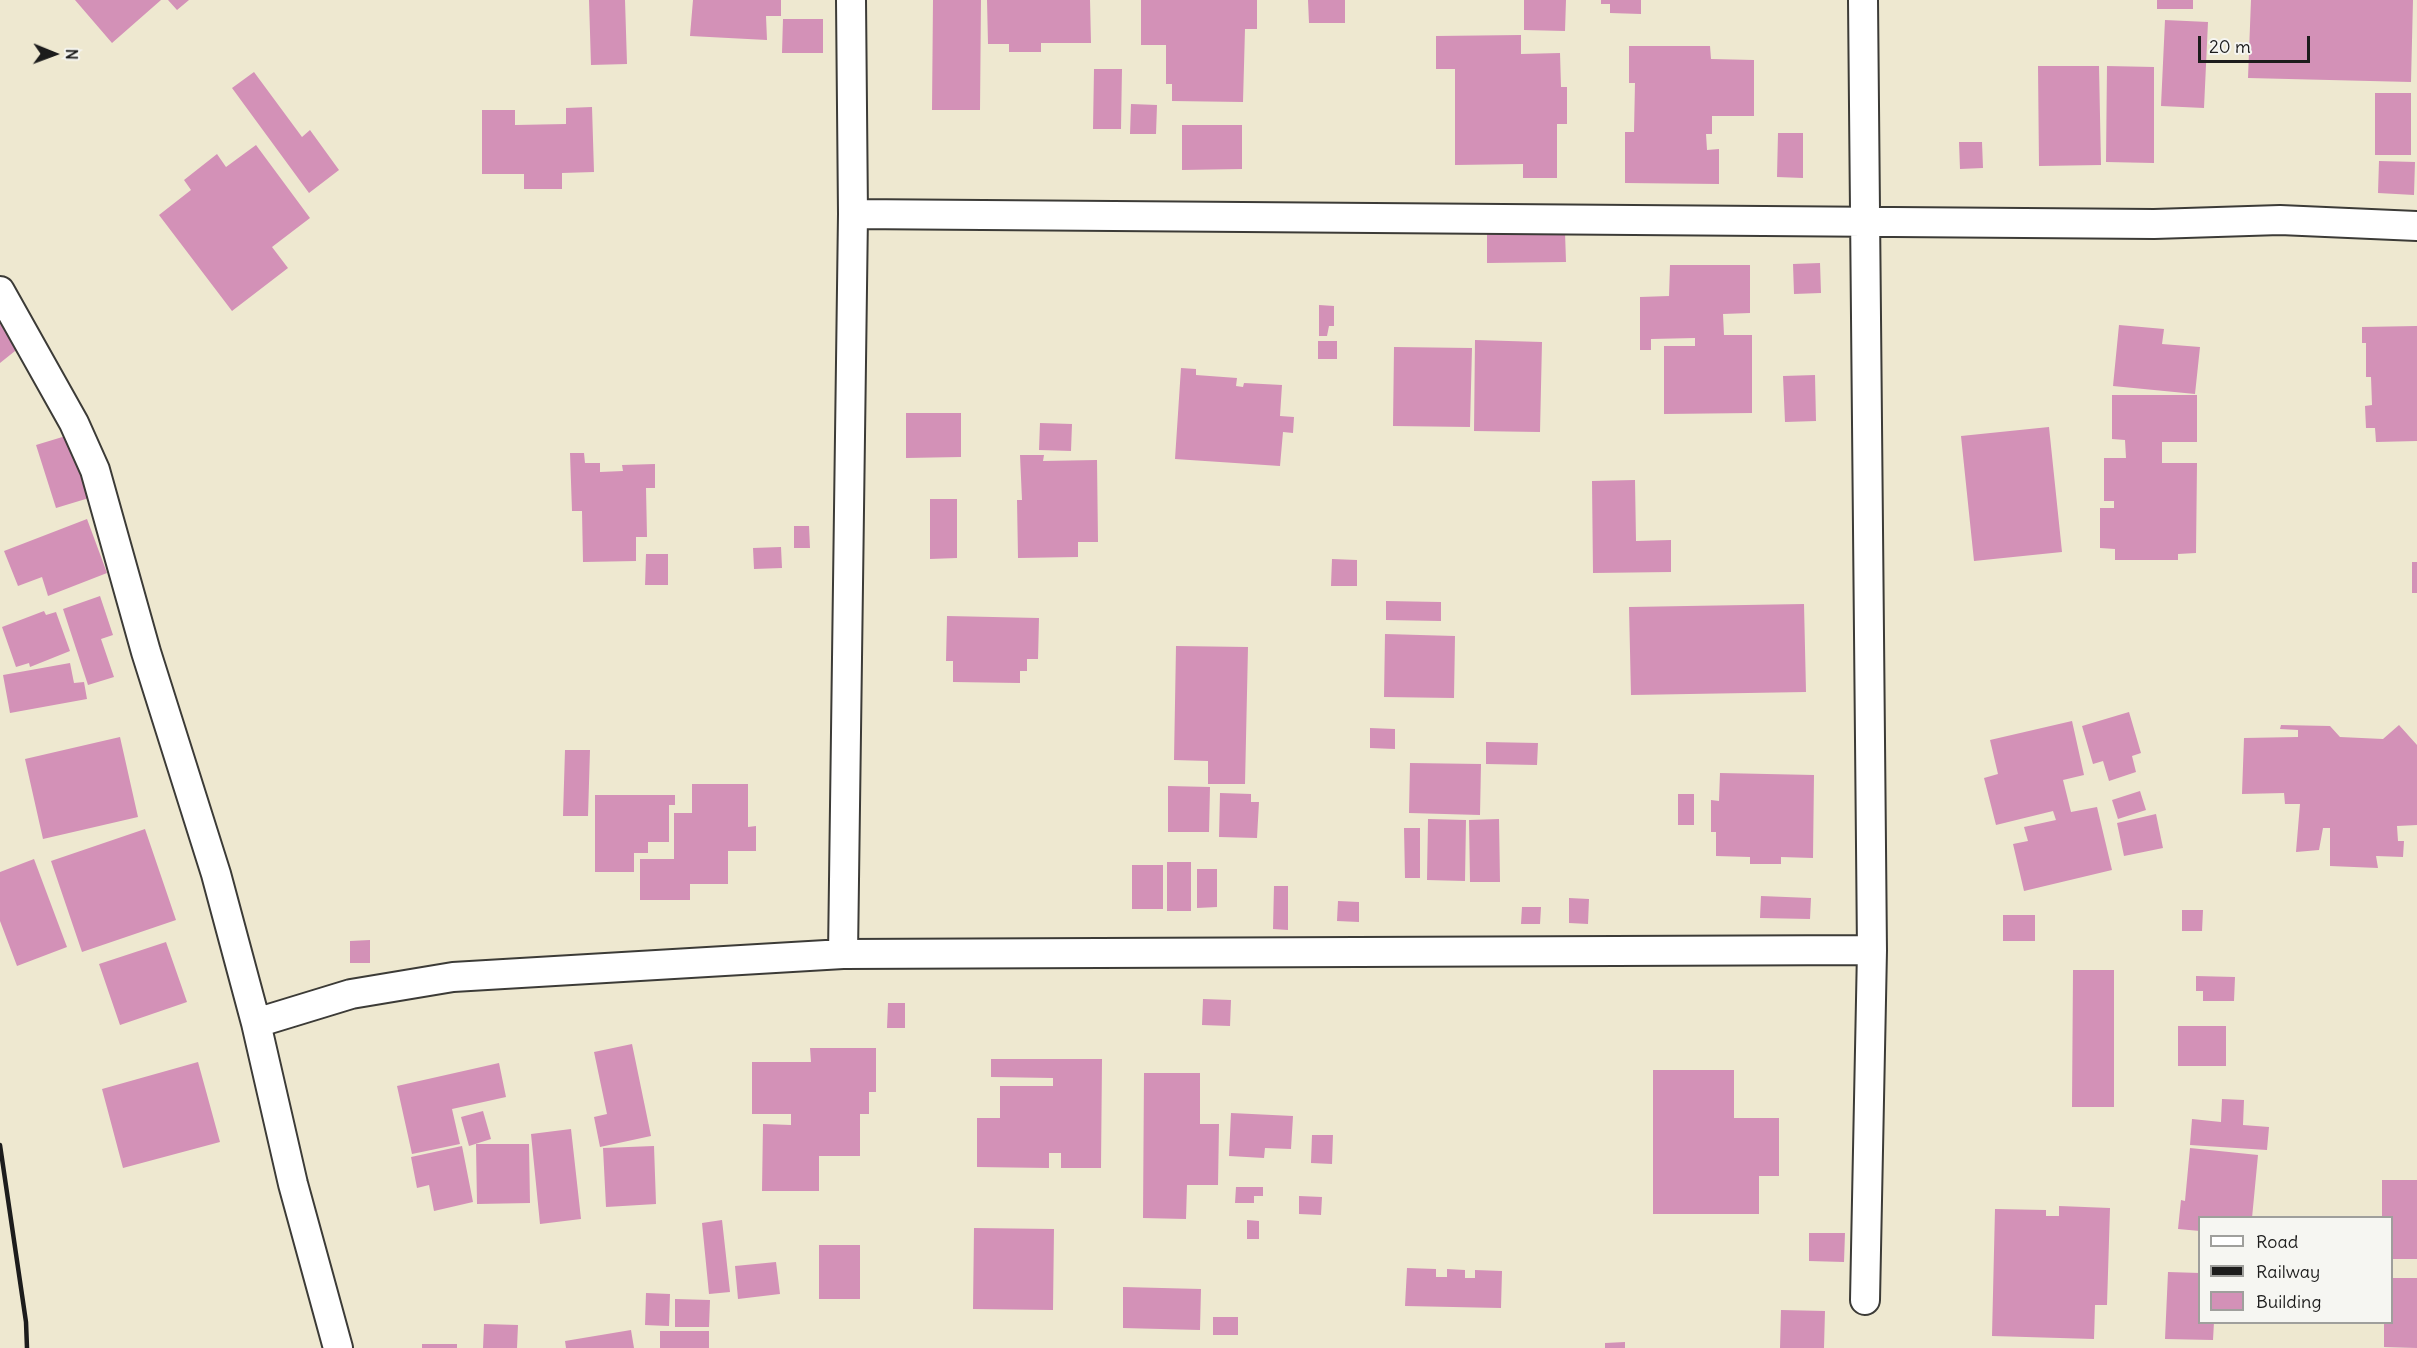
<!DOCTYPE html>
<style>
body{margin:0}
#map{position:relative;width:2417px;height:1348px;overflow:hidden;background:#eee8d0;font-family:Delius,sans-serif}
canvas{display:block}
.legend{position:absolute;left:2198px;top:1216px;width:195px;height:108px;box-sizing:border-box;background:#f6f6f2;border:2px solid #9f9f9c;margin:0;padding:8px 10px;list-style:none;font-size:18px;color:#1c1c1c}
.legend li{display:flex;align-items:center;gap:12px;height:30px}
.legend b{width:30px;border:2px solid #9f9f9c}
.north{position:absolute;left:24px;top:24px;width:60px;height:60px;-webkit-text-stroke:4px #f6f6f2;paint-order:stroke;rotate:91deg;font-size:16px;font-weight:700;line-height:24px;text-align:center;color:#1c1c1c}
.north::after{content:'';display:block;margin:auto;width:21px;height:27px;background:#1c1c1c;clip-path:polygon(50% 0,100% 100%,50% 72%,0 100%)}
.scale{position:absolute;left:2198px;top:36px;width:112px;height:27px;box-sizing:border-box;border:3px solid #1c1c1c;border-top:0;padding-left:8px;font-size:18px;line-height:21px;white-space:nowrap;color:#1c1c1c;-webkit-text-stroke:4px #f6f6f2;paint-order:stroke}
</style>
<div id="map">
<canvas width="2417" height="1348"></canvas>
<ul class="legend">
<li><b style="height:8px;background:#fff"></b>Road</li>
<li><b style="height:8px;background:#1c1c1c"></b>Railway</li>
<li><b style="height:16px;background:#d391b7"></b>Building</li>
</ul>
<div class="north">N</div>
<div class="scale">20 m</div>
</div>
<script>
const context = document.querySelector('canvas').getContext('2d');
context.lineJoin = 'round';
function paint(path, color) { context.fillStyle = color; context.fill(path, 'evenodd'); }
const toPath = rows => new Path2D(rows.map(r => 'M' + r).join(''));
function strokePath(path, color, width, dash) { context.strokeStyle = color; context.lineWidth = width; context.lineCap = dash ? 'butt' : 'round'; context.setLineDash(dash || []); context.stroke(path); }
const building = toPath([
 [75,0,161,0,112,43],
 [168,0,189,0,177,10],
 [589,0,625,0,627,64,591,65],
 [693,0,781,0,781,16,766,16,767,40,690,36],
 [933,0,981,0,980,110,932,110],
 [987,0,1090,0,1091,43,1041,43,1041,52,1009,52,1009,44,988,44],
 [1141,0,1257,0,1257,29,1245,29,1243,102,1172,101,1172,84,1166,84,1166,45,1141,45],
 [1308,0,1345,0,1345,23,1309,23],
 [1524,0,1566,0,1565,31,1524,30],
 [1601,0,1641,0,1641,14,1610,13,1610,4,1601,4],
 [2157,0,2193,0,2193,9,2157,9],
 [2251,0,2413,0,2411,82,2248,78],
 [783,19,823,19,823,53,782,53],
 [2165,20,2208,22,2204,108,2161,106],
 [1521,35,1521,54,1560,53,1561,87,1567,87,1567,124,1557,124,1557,178,1523,178,1523,164,1455,165,1455,69,1436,69,1436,36],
 [1629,46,1710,46,1711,59,1754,60,1754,116,1712,116,1712,134,1706,134,1707,150,1719,149,1719,184,1625,183,1625,132,1634,132,1635,83,1629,83],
 [2038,66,2099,66,2101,165,2039,166],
 [2107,66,2154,67,2154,163,2106,162],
 [1094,69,1122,69,1121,129,1093,129],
 [254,72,302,137,310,130,339,170,309,193,232,88],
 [2375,93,2411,93,2411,155,2375,155],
 [1131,104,1157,105,1156,134,1130,134],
 [592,107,594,172,562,173,562,189,524,189,524,174,482,174,482,110,515,110,515,125,566,124,566,108],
 [1182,125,1242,125,1242,169,1182,170],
 [1778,133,1803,133,1803,178,1777,177],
 [1959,142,1982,142,1983,168,1960,169],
 [256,145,310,218,272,247,288,268,232,311,159,215,191,190,184,180,217,154,226,167],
 [2379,161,2415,162,2414,195,2378,193],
 [1565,232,1566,262,1487,263,1487,233],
 [1820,263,1821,293,1794,294,1793,264],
 [1670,265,1750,265,1750,313,1723,314,1724,335,1752,335,1752,413,1664,414,1664,346,1695,346,1695,338,1651,339,1651,350,1640,350,1640,297,1669,296],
 [1319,305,1334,306,1334,326,1329,326,1327,336,1319,336],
 [0,321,20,347,0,363],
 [2119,325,2164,329,2162,344,2200,347,2195,394,2113,386],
 [2417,326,2417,441,2376,442,2375,428,2366,428,2365,406,2372,405,2371,377,2366,377,2366,343,2362,343,2362,327],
 [1475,340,1542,342,1540,432,1474,431],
 [1318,341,1337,341,1337,359,1318,359],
 [1394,347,1472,348,1470,427,1393,426],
 [1181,368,1196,369,1196,375,1237,378,1236,386,1243,387,1244,383,1282,385,1280,416,1294,417,1293,433,1283,432,1280,466,1175,459],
 [1815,375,1816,421,1785,422,1783,376],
 [2112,395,2197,395,2197,442,2162,442,2162,463,2197,463,2196,553,2178,554,2178,560,2115,560,2115,549,2100,548,2100,508,2114,508,2114,501,2104,501,2104,458,2126,458,2125,440,2112,439],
 [906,413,961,413,961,457,906,458],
 [1040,423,1072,424,1071,451,1039,450],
 [2049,427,2062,552,1974,561,1961,436],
 [69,435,89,498,56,508,36,445],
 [570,453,584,453,585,463,600,463,600,472,623,471,622,465,655,464,655,488,646,488,647,537,636,537,636,561,583,562,582,511,572,511],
 [1020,455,1044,455,1043,461,1097,460,1098,542,1078,542,1078,557,1018,558,1017,500,1022,500],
 [1635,480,1636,541,1671,540,1671,572,1593,573,1592,481],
 [930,499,957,499,957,558,930,559],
 [87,519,107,573,48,596,42,577,18,586,4,551],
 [794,526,809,526,810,548,794,548],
 [781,547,782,568,754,569,753,548],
 [646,554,668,554,668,585,645,585],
 [1332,559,1357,560,1357,586,1331,586],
 [2412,562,2417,562,2417,593,2412,593],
 [100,596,113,635,101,639,114,677,88,685,63,609],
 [1386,601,1441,602,1441,621,1386,620],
 [1804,604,1806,692,1631,695,1629,607],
 [44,611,46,615,56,612,70,651,30,667,29,663,16,667,2,627],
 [947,616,1039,618,1038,659,1027,659,1027,671,1020,671,1020,683,953,682,953,661,946,661],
 [1385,634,1455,636,1454,698,1384,697],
 [1176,646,1248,647,1245,784,1208,784,1208,761,1174,760],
 [70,663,74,683,84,682,87,699,10,713,3,675],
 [2129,712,2141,753,2132,756,2136,772,2109,781,2103,761,2093,764,2082,726],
 [2072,721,2084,775,2063,780,2071,812,2097,807,2112,870,2024,891,2013,844,2028,841,2024,827,2056,820,2053,811,1996,825,1984,778,1998,774,1990,740],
 [2281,725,2330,726,2340,737,2383,739,2399,725,2417,745,2417,825,2397,826,2398,841,2404,841,2403,857,2376,856,2378,868,2330,866,2330,828,2323,828,2319,850,2296,852,2300,804,2285,804,2284,793,2242,794,2244,738,2298,737,2298,730,2280,729],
 [1370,728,1395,729,1395,749,1370,748],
 [120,737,138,817,43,839,25,759],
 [1486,742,1538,743,1537,765,1486,764],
 [565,750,590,750,588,816,563,816],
 [1410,763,1481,764,1480,815,1409,813],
 [1720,773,1814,775,1813,858,1781,857,1781,864,1750,864,1750,857,1716,856,1716,832,1711,832,1711,800,1719,801],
 [692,784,748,784,748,827,756,826,756,851,728,851,728,884,690,884,690,900,640,900,640,859,674,859,674,813,692,813],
 [1168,786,1210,787,1209,832,1168,832],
 [2140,791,2146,810,2118,819,2112,800],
 [1220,793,1251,794,1251,802,1259,802,1257,838,1219,837],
 [1678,794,1694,794,1694,825,1678,825],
 [595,795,675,795,675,805,669,805,669,842,648,842,648,853,634,853,634,872,595,872],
 [2156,814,2163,848,2124,856,2117,823],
 [1428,819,1466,820,1465,881,1427,880],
 [1499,819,1500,882,1470,882,1469,820],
 [1404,828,1420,828,1420,878,1405,878],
 [145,829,176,920,82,952,51,861],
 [34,859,67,947,17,966,0,921,0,872],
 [1167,862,1191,862,1191,911,1167,911],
 [1132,865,1163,865,1163,909,1132,909],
 [1197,869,1217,869,1217,907,1197,908],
 [1274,886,1288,886,1288,930,1273,929],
 [1761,896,1811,898,1810,919,1760,918],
 [1569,898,1589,899,1588,924,1569,923],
 [1338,901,1359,902,1359,922,1337,921],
 [1522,907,1541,907,1540,924,1521,924],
 [2182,910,2203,910,2202,931,2182,931],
 [2003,915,2035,915,2035,941,2003,941],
 [370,940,370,963,350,963,350,941],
 [166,942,187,1002,120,1025,99,964],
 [2073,970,2114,970,2114,1107,2072,1107],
 [2196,976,2235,977,2234,1001,2203,1001,2203,991,2196,991],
 [1203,999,1231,1000,1230,1026,1202,1025],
 [888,1003,905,1003,905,1028,887,1028],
 [2178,1026,2226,1026,2226,1066,2178,1066],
 [632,1044,651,1136,600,1147,594,1117,607,1114,594,1052],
 [810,1048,876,1048,876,1092,869,1092,869,1114,860,1114,860,1156,819,1156,819,1191,762,1191,763,1124,791,1125,791,1114,752,1114,752,1062,811,1062],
 [991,1059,1102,1059,1101,1168,1061,1168,1061,1153,1049,1153,1049,1168,977,1167,977,1118,1000,1118,1000,1086,1053,1086,1053,1078,991,1077],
 [198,1062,220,1142,123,1168,102,1089],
 [499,1063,506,1097,452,1109,460,1144,412,1154,397,1086],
 [1653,1070,1734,1070,1734,1118,1779,1118,1779,1176,1759,1176,1759,1214,1653,1214],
 [1144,1073,1200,1073,1200,1124,1219,1124,1218,1185,1187,1185,1186,1219,1143,1218],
 [2222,1099,2244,1100,2243,1125,2269,1127,2267,1150,2190,1145,2192,1119,2221,1122],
 [483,1111,491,1139,469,1146,461,1117],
 [1231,1113,1293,1116,1291,1149,1265,1148,1264,1158,1229,1156],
 [571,1129,581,1219,540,1224,531,1134],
 [1312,1135,1333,1135,1332,1164,1311,1163],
 [476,1144,529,1144,530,1203,477,1204],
 [462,1146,473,1202,434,1211,429,1185,417,1188,411,1157],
 [654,1146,656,1204,606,1207,603,1148],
 [2190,1148,2258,1155,2252,1218,2200,1218,2200,1231,2178,1229,2181,1200,2185,1201],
 [2382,1180,2417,1180,2417,1259,2392,1259,2392,1218,2382,1218],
 [1236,1187,1263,1187,1263,1196,1254,1196,1254,1203,1235,1203],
 [1299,1196,1322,1197,1321,1215,1299,1214],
 [2059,1206,2110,1208,2107,1305,2095,1305,2094,1339,1992,1336,1995,1209,2046,1210,2046,1216,2059,1216],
 [722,1220,730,1292,709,1294,702,1223],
 [1247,1220,1259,1221,1259,1239,1247,1239],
 [974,1228,1054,1229,1053,1310,973,1309],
 [1809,1233,1845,1233,1844,1262,1809,1261],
 [819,1245,860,1245,860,1299,819,1299],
 [776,1262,780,1294,738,1299,735,1266],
 [1407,1268,1436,1269,1436,1277,1447,1277,1447,1269,1465,1270,1465,1278,1475,1278,1475,1270,1502,1271,1501,1308,1405,1306],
 [2168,1272,2200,1273,2200,1322,2214,1322,2213,1340,2165,1339],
 [2392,1278,2417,1278,2417,1348,2384,1347,2384,1322,2392,1322],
 [1123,1287,1201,1289,1200,1330,1123,1328],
 [646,1293,670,1294,669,1326,645,1325],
 [675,1299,710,1300,709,1327,675,1327],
 [1781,1310,1825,1311,1824,1348,1780,1348],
 [1213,1317,1238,1317,1238,1335,1213,1335],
 [484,1324,518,1325,517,1348,483,1348],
 [631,1330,634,1348,566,1348,565,1341],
 [660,1331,709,1331,709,1348,660,1348],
 [1625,1342,1625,1348,1605,1348,1605,1343],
 [422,1344,457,1344,457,1348,422,1348]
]);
const street = toPath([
 [1863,0,1872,950,1865,1300],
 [853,214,2154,224,2280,220,2417,226],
 [0,291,74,423,95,470,146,652,216,874,256,1023,293,1184,338,1348],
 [843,954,853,214,851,0],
 [256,1023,351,994,453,977,843,954,1872,950]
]);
const rail = toPath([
 [0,1145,26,1322,27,1348]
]);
paint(building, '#d391b7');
strokePath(street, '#3c3b37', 32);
strokePath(street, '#fff', 28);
strokePath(rail, '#1c1c1c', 4.5);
</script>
